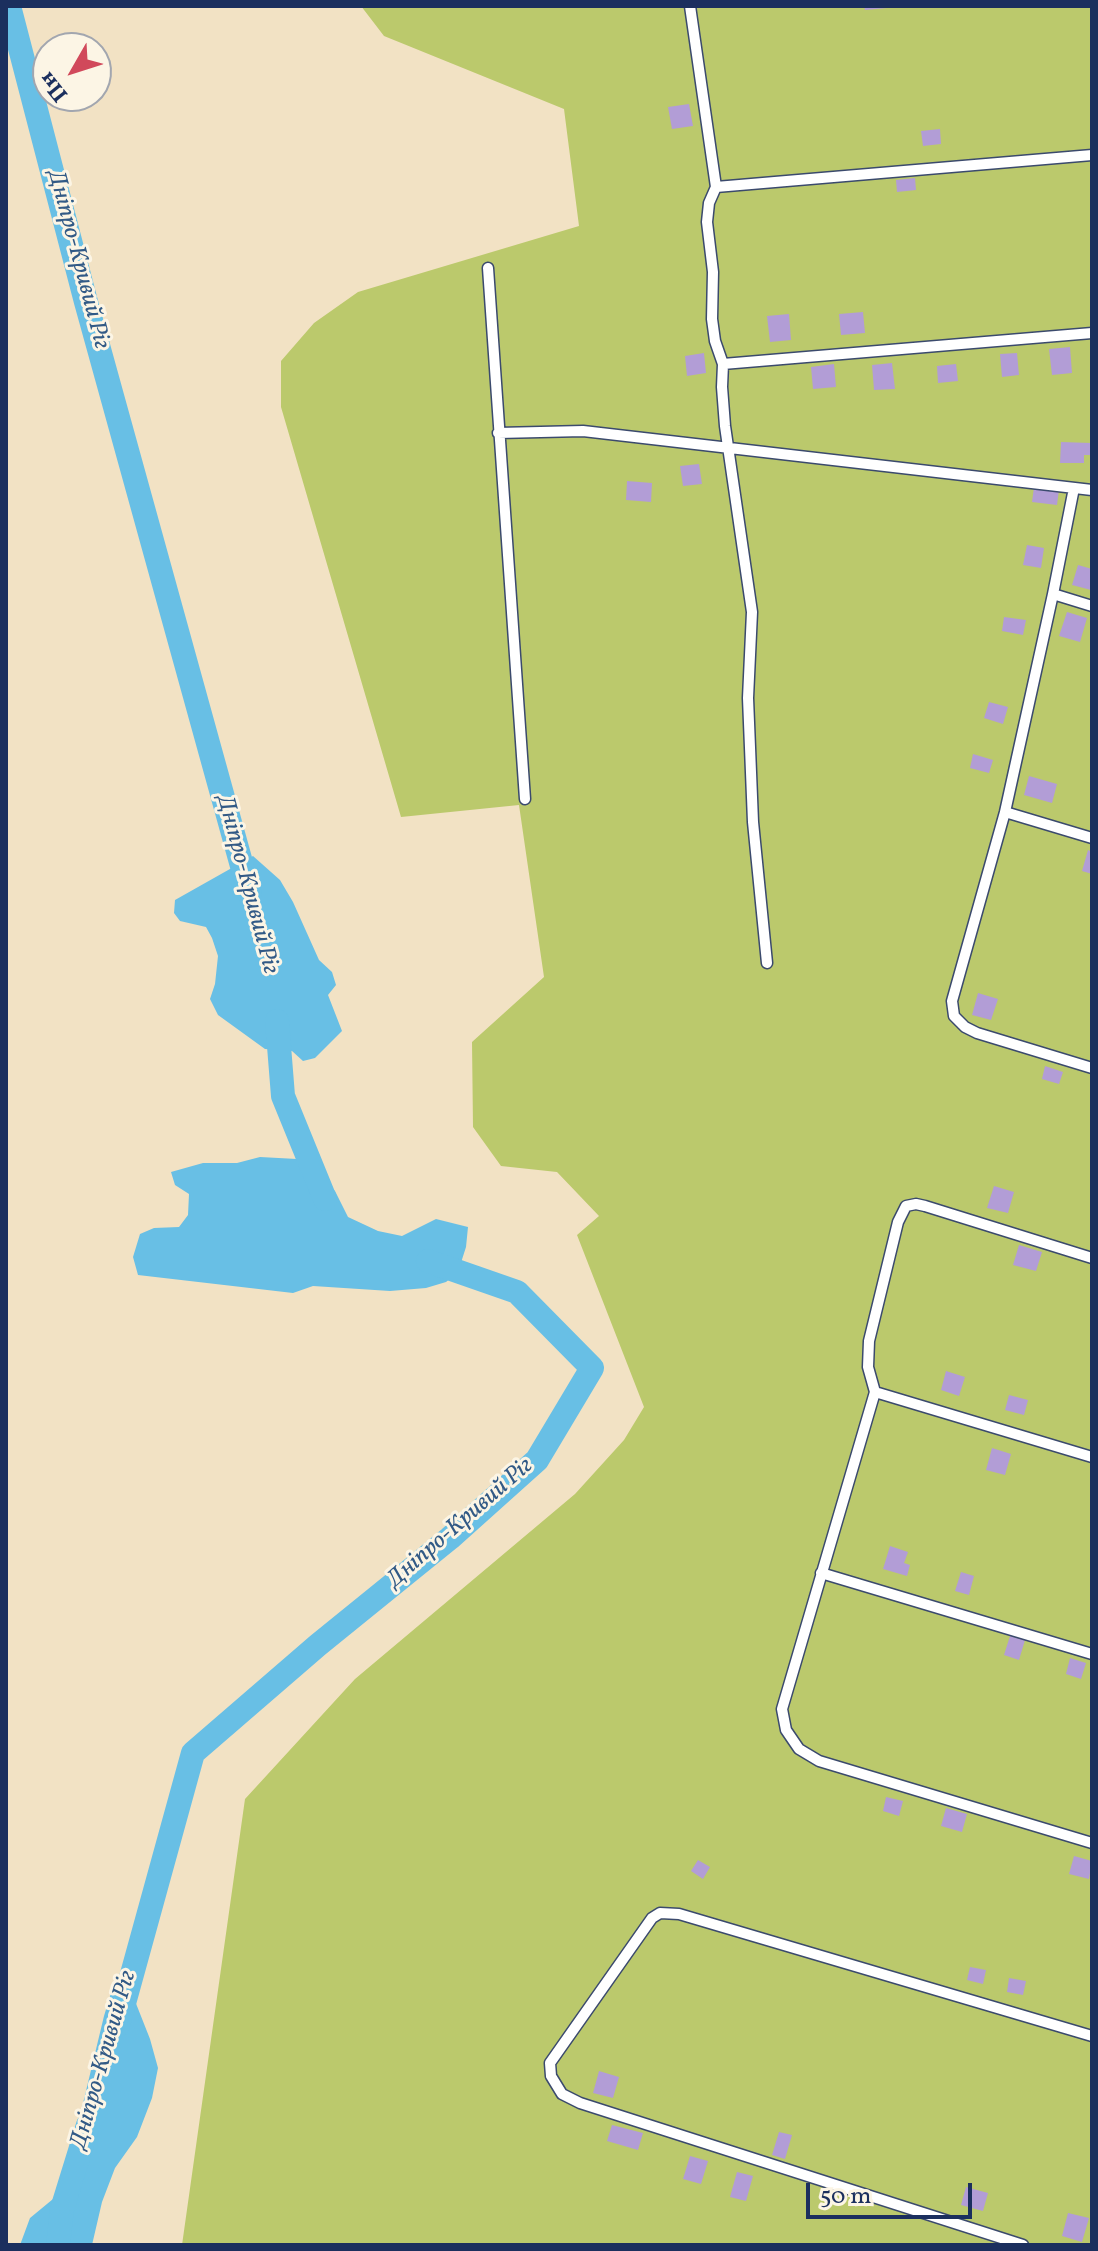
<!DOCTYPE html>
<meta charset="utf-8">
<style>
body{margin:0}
#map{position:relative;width:1098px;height:2251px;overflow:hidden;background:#f2e2c4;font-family:Vollkorn,serif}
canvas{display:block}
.frame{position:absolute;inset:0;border:8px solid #1b2f5e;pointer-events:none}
.north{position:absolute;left:32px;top:32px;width:80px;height:80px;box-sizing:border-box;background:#fcf5e5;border:2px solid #a2a6af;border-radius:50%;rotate:231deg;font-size:22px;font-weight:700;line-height:32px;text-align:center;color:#1b2f5e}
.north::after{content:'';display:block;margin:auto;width:28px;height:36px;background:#d1495b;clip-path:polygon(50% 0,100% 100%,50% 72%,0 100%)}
.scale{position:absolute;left:806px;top:2183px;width:166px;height:36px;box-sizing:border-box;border:4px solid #1b2f5e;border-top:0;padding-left:10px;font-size:24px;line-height:28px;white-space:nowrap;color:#1b2f5e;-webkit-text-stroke:6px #fcf5e5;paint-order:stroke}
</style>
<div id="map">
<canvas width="1098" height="2251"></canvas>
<div class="frame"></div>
<div class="north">Пн</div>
<div class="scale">50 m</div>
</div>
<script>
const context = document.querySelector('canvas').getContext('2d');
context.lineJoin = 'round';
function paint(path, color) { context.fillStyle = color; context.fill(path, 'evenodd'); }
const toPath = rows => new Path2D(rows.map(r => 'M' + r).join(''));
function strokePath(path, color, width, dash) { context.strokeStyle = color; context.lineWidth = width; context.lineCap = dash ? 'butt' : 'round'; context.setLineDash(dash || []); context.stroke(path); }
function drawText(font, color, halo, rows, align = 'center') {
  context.font = font + ' Vollkorn,serif'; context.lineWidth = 6; context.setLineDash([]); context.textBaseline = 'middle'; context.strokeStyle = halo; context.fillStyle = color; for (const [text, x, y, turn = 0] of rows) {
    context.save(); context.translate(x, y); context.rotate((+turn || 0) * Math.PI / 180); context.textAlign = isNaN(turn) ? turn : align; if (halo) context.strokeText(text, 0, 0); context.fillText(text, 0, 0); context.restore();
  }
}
const green = toPath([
 [361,6,1092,6,1092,2245,182,2245,245,1799,355,1679,575,1494,624,1440,644,1407,577,1235,599,1216,557,1172,501,1166,473,1127,472,1042,544,977,519,805,401,817,281,407,281,361,314,323,358,292,579,226,564,109,384,36]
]);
const water = toPath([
 [253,856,280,880,293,902,319,960,332,972,336,985,328,995,342,1031,315,1058,303,1061,292,1051,265,1049,218,1015,210,999,215,984,218,956,212,938,206,927,180,921,174,913,175,900],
 [260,1157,297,1159,313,1169,335,1191,348,1217,378,1231,402,1236,436,1219,468,1227,466,1247,458,1272,446,1282,426,1288,390,1291,313,1286,293,1293,138,1275,133,1257,140,1234,154,1228,179,1227,188,1215,189,1194,175,1185,171,1172,203,1163,237,1163],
 [120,1989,135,2001,150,2039,158,2068,152,2098,137,2137,115,2168,102,2202,92,2245,20,2245,30,2218,70,2185,81,2150,79,2120,104,2016,111,1993]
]);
const canal = toPath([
 [9,6,86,302,250,895],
 [277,1021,283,1096,325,1199],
 [118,2025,193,1753,318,1645,450,1538,537,1460,592,1368,517,1292,428,1261],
 [58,2245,62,2209,88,2125]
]);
const building = toPath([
 [864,6,887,6,887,8,865,10],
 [689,104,693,126,672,129,668,107],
 [940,129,941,144,923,146,921,131],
 [915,178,916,190,897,192,896,180],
 [863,312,865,333,841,335,839,314],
 [789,314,791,340,770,342,767,316],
 [1070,347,1072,373,1052,375,1049,349],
 [704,353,706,373,687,376,685,356],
 [1017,353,1019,375,1002,377,1000,354],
 [892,363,895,389,874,390,872,365],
 [834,364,836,387,813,389,811,367],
 [956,364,958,381,938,383,937,366],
 [1061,442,1091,443,1090,455,1084,455,1084,463,1060,463],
 [699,464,702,484,683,486,680,466],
 [627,481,652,483,651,502,626,500],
 [1034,487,1059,490,1057,505,1032,502],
 [1027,545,1044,548,1041,568,1023,565],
 [1078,565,1092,569,1091,590,1072,585],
 [1067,612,1087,618,1080,642,1059,636],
 [1004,617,1026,620,1023,635,1002,631],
 [989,702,1008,707,1003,724,984,718],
 [973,754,993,760,989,773,970,768],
 [1029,776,1057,784,1052,803,1024,795],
 [1088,850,1092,852,1092,874,1082,871],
 [978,993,998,999,991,1020,972,1015],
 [1045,1066,1063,1072,1059,1084,1042,1079],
 [994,1186,1014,1192,1008,1213,987,1208],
 [1019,1245,1042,1252,1036,1271,1013,1265],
 [946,1371,965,1377,959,1396,941,1390],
 [1009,1395,1028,1400,1024,1415,1005,1410],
 [992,1448,1011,1454,1005,1475,986,1470],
 [890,1546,908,1552,904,1563,910,1565,907,1576,883,1569],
 [961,1572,974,1576,969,1595,955,1591],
 [1010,1636,1025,1640,1019,1660,1004,1655],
 [1070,1658,1086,1663,1081,1679,1066,1674],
 [886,1797,903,1801,899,1816,883,1811],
 [946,1808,967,1814,962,1832,941,1826],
 [1074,1856,1092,1861,1089,1879,1069,1874],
 [698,1860,710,1867,703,1879,691,1871],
 [970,1967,986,1970,983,1984,967,1980],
 [1009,1978,1026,1981,1023,1995,1007,1992],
 [599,2071,619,2077,613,2098,593,2093],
 [612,2125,643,2133,638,2150,607,2141],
 [779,2132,792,2135,785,2159,772,2155],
 [690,2156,708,2161,701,2184,683,2179],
 [737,2172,753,2176,746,2201,730,2197],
 [966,2187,988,2193,983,2211,961,2205],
 [1068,2213,1089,2218,1082,2242,1062,2236]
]);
const service = toPath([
 [690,6,716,187,709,203,707,222,713,272,712,319,715,341,723,364,722,387,725,426,752,612,748,698,753,822,767,963],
 [716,187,1092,155],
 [488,268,525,799],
 [723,364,1092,333],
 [498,433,583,431,1092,490],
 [1074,488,1053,594,1005,812,952,1001,954,1016,965,1027,977,1033,1092,1068],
 [1053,594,1092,606],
 [1005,812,1092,838],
 [1092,1258,925,1206,916,1204,906,1206,898,1222,869,1341,868,1367,875,1392,782,1709,786,1730,799,1749,819,1761,1092,1843],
 [875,1392,1092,1457],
 [821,1573,1092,1654],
 [1023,2245,580,2103,562,2094,551,2076,550,2063,652,1918,660,1913,679,1914,1092,2036]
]);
const waterNames = [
 ["Дніпро-Кривий Ріг",77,260,75],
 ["Дніпро-Кривий Ріг",246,885,75],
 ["Дніпро-Кривий Ріг",461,1524,-41],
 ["Дніпро-Кривий Ріг",105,2060,-74]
];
paint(green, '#bbc96c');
paint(water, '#68bfe5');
strokePath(canal, '#68bfe5', 24);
paint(building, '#b29dd6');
strokePath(service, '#3b4a6d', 13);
strokePath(service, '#fff', 10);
drawText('italic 24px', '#325a86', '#fcf5e5', waterNames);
</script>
